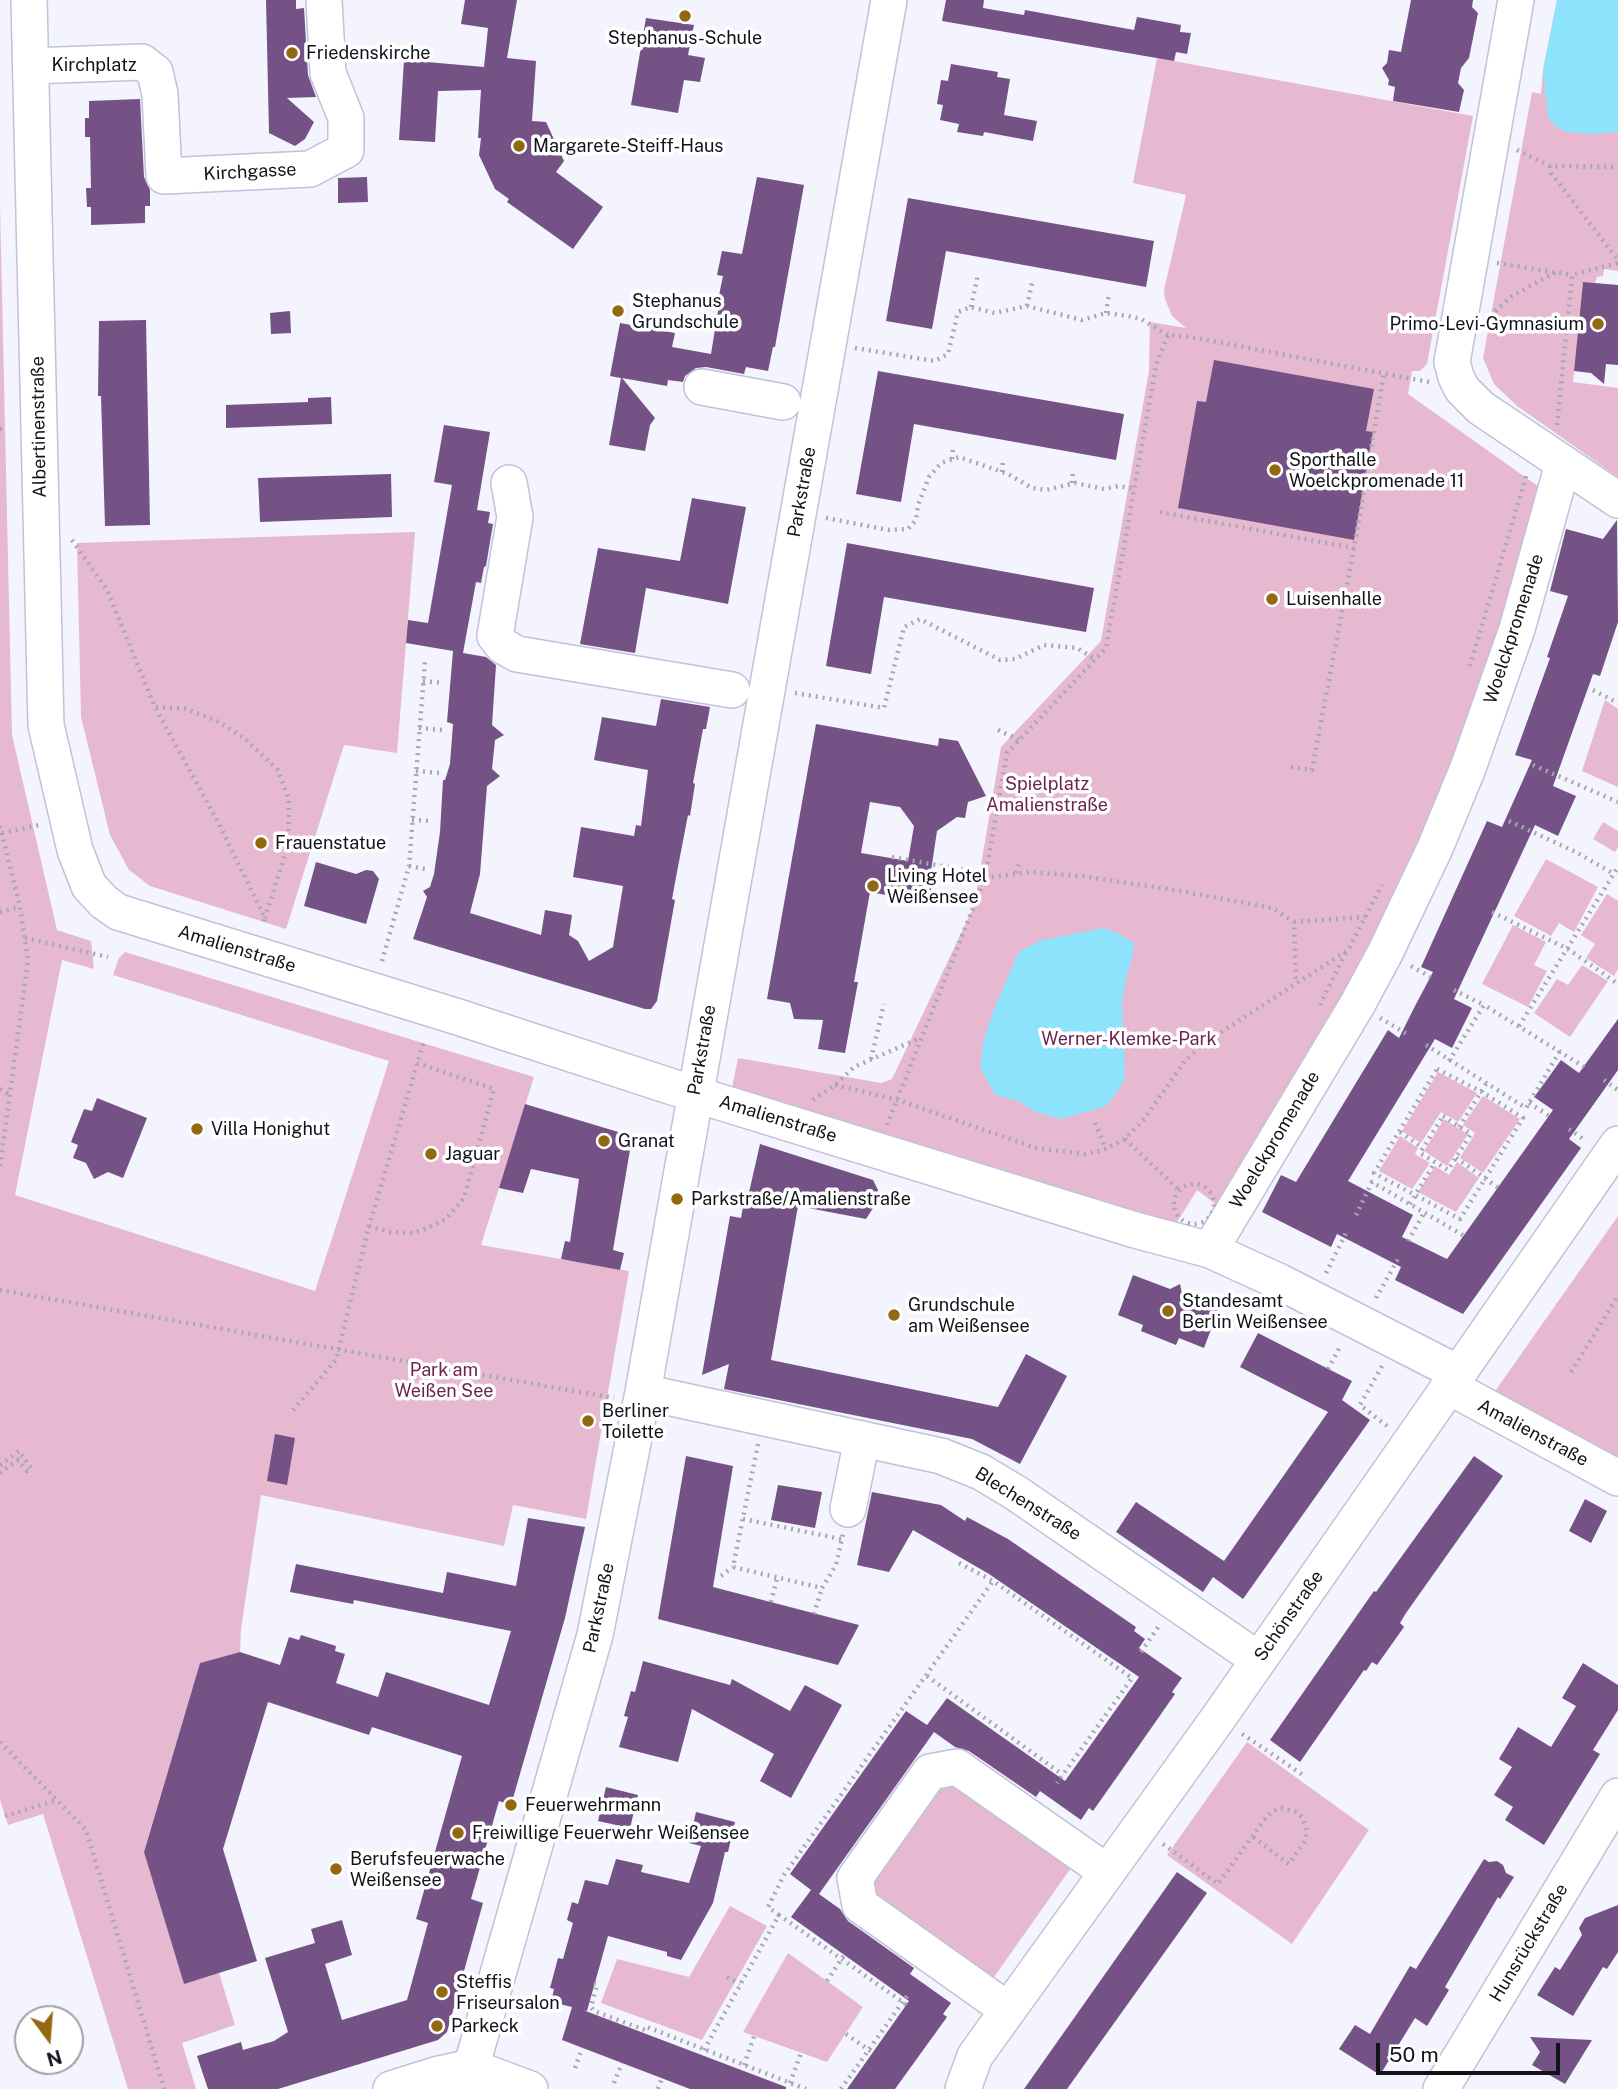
<!DOCTYPE html>
<meta charset="utf-8">
<style>
body{margin:0}
#map{position:relative;width:1618px;height:2089px;overflow:hidden;background:#f3f4fe;font-family:"Public Sans",sans-serif}
canvas{display:block}
.north{position:absolute;left:14px;top:2005px;width:70px;height:70px;box-sizing:border-box;background:#fff;border:2px solid #a0a0a4;border-radius:50%;rotate:164deg;font-size:19px;font-weight:700;line-height:28px;text-align:center;color:#12121b}
.north::after{content:'';display:block;margin:auto;width:24px;height:32px;background:#926911;clip-path:polygon(50% 0,100% 100%,50% 72%,0 100%)}
.scale{position:absolute;left:1376px;top:2043px;width:184px;height:32px;box-sizing:border-box;border:4px solid #12121b;border-top:0;padding-left:9px;font-size:21px;line-height:24px;white-space:nowrap;color:#12121b;-webkit-text-stroke:5px #fff;paint-order:stroke}
</style>
<div id="map">
<canvas width="1618" height="2089"></canvas>
<div class="north">N</div>
<div class="scale">50 m</div>
</div>
<script>
const context = document.querySelector('canvas').getContext('2d');
context.lineJoin = 'round';
function paint(path, color) { context.fillStyle = color; context.fill(path, 'evenodd'); }
const toPath = rows => new Path2D(rows.map(r => 'M' + r).join(''));
function strokePath(path, color, width, dash) { context.strokeStyle = color; context.lineWidth = width; context.lineCap = dash ? 'butt' : 'round'; context.setLineDash(dash || []); context.stroke(path); }
function drawText(font, color, halo, rows, align = 'center') {
  context.font = font + ' "Public Sans",sans-serif'; context.lineWidth = 7; context.setLineDash([]); context.textBaseline = 'middle'; context.strokeStyle = halo; context.fillStyle = color; for (const [text, x, y, turn = 0] of rows) {
    context.save(); context.translate(x, y); context.rotate((+turn || 0) * Math.PI / 180); context.textAlign = isNaN(turn) ? turn : align; if (halo) context.strokeText(text, 0, 0); context.fillText(text, 0, 0); context.restore();
  }
}
const green = toPath([
 [1557,0,1618,0,1618,271,1604,269,1603,276,1597,277,1595,283,1583,282,1573,382,1618,388,1618,477,1517,406,1494,384,1483,358,1532,92,1541,94,1543,70],
 [1157,58,1473,116,1427,364,1420,371,1412,371,1408,394,1542,489,1509,607,1423,841,1342,1002,1218,1206,1197,1190,1174,1227,732,1088,738,1058,881,1083,892,1079,974,906,1001,747,1101,641,1149,371,1150,322,1186,328,1172,316,1165,299,1164,290,1186,195,1133,183],
 [0,205,12,735,57,930,91,941,94,969,62,960,15,1195,315,1291,389,1061,113,975,119,958,125,952,534,1077,481,1245,629,1271,586,1519,513,1505,504,1546,261,1495,241,1629,240,1652,200,1663,144,1851,184,1983,219,1973,235,2025,182,2043,196,2089,128,2089,43,1814,8,1825,0,1800],
 [415,532,397,753,344,745,286,929,150,886,129,870,110,835,81,717,77,543],
 [1605,700,1618,709,1618,787,1582,771],
 [1603,822,1618,831,1618,847,1615,852,1593,839],
 [1546,859,1598,887,1574,932,1559,923,1551,936,1514,916],
 [1607,894,1618,901,1618,969,1614,976,1586,958,1595,944,1581,935],
 [1513,925,1546,942,1534,965,1547,971,1528,1007,1482,984],
 [1582,965,1608,981,1570,1037,1534,1013,1557,979,1568,985],
 [1438,1072,1477,1093,1458,1122,1441,1112,1421,1143,1402,1131],
 [1483,1096,1520,1119,1483,1173,1460,1158,1475,1133,1463,1125],
 [1444,1119,1468,1134,1447,1166,1424,1151],
 [1400,1136,1418,1148,1415,1154,1430,1163,1412,1189,1379,1171],
 [1457,1162,1479,1178,1456,1212,1418,1192,1435,1166,1449,1175],
 [1618,1216,1618,1465,1491,1397],
 [1247,1742,1369,1830,1292,1944,1167,1855],
 [941,1775,1078,1858,987,1987,875,1906,866,1872],
 [730,1906,767,1926,702,2040,601,2003,617,1959,689,1977],
 [788,1953,863,2007,827,2062,743,2032]
]);
const water = toPath([
 [1557,0,1618,0,1618,132,1592,134,1566,132,1553,124,1548,117,1543,70],
 [1103,928,1117,933,1133,942,1134,950,1125,983,1122,1003,1125,1079,1115,1095,1104,1107,1061,1119,1035,1112,1019,1101,995,1095,980,1067,983,1043,994,1009,1019,952,1039,941]
]);
const building = toPath([
 [266,0,296,0,296,9,304,8,308,75,316,97,287,98,314,122,305,139,295,146,269,133],
 [465,0,517,0,507,58,536,61,532,121,546,122,564,161,556,172,603,207,573,249,507,202,509,199,495,189,479,155,481,138,478,138,481,90,438,91,435,142,399,140,404,60,484,67,488,28,461,24],
 [946,0,984,0,983,8,1024,15,1025,10,1134,30,1137,17,1181,25,1180,32,1191,33,1187,54,1176,52,1174,61,942,21],
 [1411,0,1473,0,1472,7,1478,13,1469,58,1461,68,1458,83,1464,90,1459,112,1393,101,1395,87,1388,85,1389,80,1382,68,1387,63,1389,50,1401,52],
 [646,18,694,25,688,55,705,58,700,82,684,80,678,113,631,105],
 [951,64,998,72,997,77,1010,79,1004,115,1037,121,1033,141,984,132,983,136,957,132,959,124,940,120,943,105,937,104,941,80,948,81],
 [140,99,144,177,150,190,150,206,145,206,145,223,91,225,91,207,87,207,86,188,91,188,90,137,85,137,85,118,89,118,89,101],
 [367,177,368,202,338,203,338,178],
 [757,177,804,185,775,347,773,347,768,371,746,367,744,374,706,367,696,368,685,376,683,382,668,380,667,386,622,378,655,418,650,425,645,451,609,445,621,378,610,376,620,323,675,333,672,347,711,354,719,305,717,305,723,276,717,275,722,251,742,254],
 [908,198,1154,241,1146,287,946,251,932,329,886,321],
 [1583,282,1618,285,1618,365,1606,364,1604,384,1591,373,1574,371],
 [290,311,291,333,271,334,270,313],
 [146,320,150,525,105,526,101,396,98,396,99,321],
 [1214,360,1374,389,1366,431,1373,432,1354,540,1178,508,1197,401,1206,402],
 [878,371,1124,414,1116,460,914,424,901,502,856,494],
 [331,397,332,424,226,428,226,405,308,402,308,398],
 [444,425,490,432,477,510,490,512,488,523,493,524,486,566,484,567,481,583,476,582,463,653,486,657,496,665,492,725,504,735,495,740,492,769,500,776,487,786,480,874,470,913,541,935,545,910,572,915,569,935,578,941,589,961,613,947,623,886,573,877,581,827,634,836,636,825,641,826,648,770,594,760,602,717,656,726,661,699,710,707,706,729,703,729,693,783,695,784,690,816,688,815,677,872,672,899,675,900,657,1001,651,1009,645,1009,413,939,427,897,423,891,430,887,434,874,440,832,443,780,445,780,450,764,453,724,447,722,453,651,406,643,408,620,428,623,452,485,434,482],
 [391,474,392,517,260,522,258,478],
 [692,498,746,507,728,604,646,588,635,653,580,644,598,548,680,561],
 [1617,520,1618,622,1600,676,1593,674,1553,786,1576,796,1558,836,1535,825,1454,999,1472,1008,1452,1048,1435,1039,1348,1181,1413,1215,1402,1237,1447,1259,1553,1110,1534,1097,1543,1085,1561,1060,1579,1073,1618,1019,1618,1070,1569,1139,1581,1148,1463,1314,1395,1280,1401,1267,1337,1234,1331,1247,1262,1212,1281,1175,1296,1182,1388,1030,1399,1038,1415,1006,1433,972,1421,967,1487,821,1502,827,1532,760,1515,755,1550,658,1547,657,1568,596,1550,591,1566,529,1603,539],
 [847,543,1094,588,1086,632,884,597,871,674,826,666],
 [816,724,938,746,939,738,958,741,986,796,968,802,965,818,957,817,937,831,931,871,934,871,929,903,870,892,854,982,858,982,845,1053,818,1049,823,1020,794,1019,790,1003,767,999],
 [870,802,900,807,914,826,908,861,861,853],
 [316,862,356,874,366,870,373,871,379,879,366,924,304,906],
 [97,1098,147,1118,123,1178,108,1172,94,1179,86,1163,73,1158,78,1145,71,1142,84,1109,92,1111],
 [525,1104,625,1134,631,1144,613,1250,624,1253,620,1270,561,1259,565,1241,570,1242,579,1179,531,1169,523,1193,499,1188],
 [760,1144,873,1180,878,1190,875,1205,866,1219,798,1206,771,1360,998,1407,1026,1354,1067,1376,1020,1464,972,1439,724,1389,729,1364,702,1375,730,1216,741,1218,745,1196,748,1197],
 [1133,1275,1170,1289,1180,1284,1182,1294,1219,1308,1204,1348,1179,1338,1176,1345,1141,1331,1143,1325,1118,1315],
 [1258,1333,1352,1381,1342,1400,1370,1420,1243,1599,1213,1577,1203,1592,1116,1532,1136,1502,1224,1561,1328,1412,1240,1367],
 [275,1434,295,1438,287,1485,267,1481],
 [686,1456,733,1466,713,1587,859,1625,838,1665,658,1619],
 [1474,1456,1503,1476,1406,1613,1400,1623,1404,1627,1377,1665,1372,1662,1366,1671,1364,1670,1300,1762,1270,1740,1374,1591,1376,1592],
 [778,1485,822,1492,815,1528,771,1520],
 [872,1492,941,1505,965,1521,967,1517,1008,1539,1136,1627,1134,1631,1145,1639,1139,1648,1182,1678,1172,1692,1175,1694,1138,1747,1093,1811,1089,1808,1081,1820,1040,1791,1036,1797,969,1751,955,1747,934,1732,819,1894,840,1909,848,1921,914,1968,910,1974,951,2003,943,2014,947,2017,895,2089,847,2089,909,2001,791,1917,811,1890,790,1874,906,1711,927,1725,947,1698,1065,1781,1139,1677,989,1574,913,1530,889,1572,857,1565],
 [1585,1499,1607,1511,1591,1543,1569,1531],
 [528,1518,585,1527,565,1618,511,1805,499,1801,471,1899,483,1903,447,2032,438,2040,278,2089,208,2089,197,2056,241,2042,243,2050,274,2041,288,2032,265,1958,315,1943,311,1929,342,1920,352,1955,325,1964,342,2020,407,2000,428,1923,416,1919,462,1756,372,1727,369,1735,268,1702,223,1849,257,1961,184,1984,144,1852,200,1663,240,1652,280,1665,289,1637,299,1640,301,1635,336,1646,335,1651,345,1654,336,1683,378,1697,386,1672,489,1705,511,1631,354,1600,353,1604,290,1592,296,1564,443,1593,447,1572,516,1586],
 [643,1661,730,1685,732,1679,790,1711,805,1685,842,1705,791,1798,760,1781,774,1754,692,1709,678,1762,619,1747,628,1717,624,1716,631,1691,635,1692],
 [1583,1663,1618,1685,1618,1710,1593,1750,1600,1754,1544,1845,1505,1820,1513,1807,1494,1795,1512,1767,1499,1759,1518,1727,1551,1747,1576,1706,1562,1698],
 [606,1787,638,1795,630,1828,598,1821],
 [696,1812,735,1822,728,1852,725,1852,713,1903,681,1960,667,1956,667,1952,608,1936,587,2011,583,2010,786,2087,786,2089,690,2089,562,2040,572,2007,551,2002,554,1989,550,1988,558,1958,563,1959,573,1923,567,1920,572,1902,578,1904,585,1880,608,1885,616,1859,643,1865,641,1872,689,1883,701,1846,689,1843],
 [1484,1859,1489,1862,1497,1861,1503,1865,1506,1873,1514,1877,1500,1899,1498,1897,1445,1987,1449,1990,1427,2026,1415,2018,1380,2075,1339,2049,1355,2025,1370,2034,1410,1966,1416,1969],
 [1177,1872,1207,1893,1067,2089,1024,2089],
 [1618,1905,1618,1952,1607,1969,1603,1967,1573,2016,1537,1995,1555,1967,1560,1970,1582,1935,1579,1928,1585,1918],
 [1530,2037,1592,2040,1565,2084,1532,2065,1540,2052]
]);
const path = toPath([
 [1517,150,1550,166,1618,167],
 [1550,166,1551,173,1618,260],
 [1497,263,1572,275],
 [1027,306,1032,283],
 [971,307,978,274],
 [1106,313,1109,293],
 [1490,316,1512,296,1556,272],
 [855,348,935,361,948,354,958,312,971,307,995,313,1027,306,1082,320,1106,313,1128,316,1141,319,1168,335],
 [1557,425,1572,275,1618,263],
 [0,429,5,428],
 [952,459,953,448],
 [1002,472,1003,459],
 [1072,483,1073,469],
 [1160,512,1354,548],
 [826,518,889,530,908,529,916,520,918,505,929,477,941,463,959,457,1008,474,1032,488,1046,490,1075,483,1104,489,1119,486,1135,489],
 [72,540,107,590,155,707,220,826,265,918,263,925],
 [1470,666,1527,473],
 [423,681,443,683],
 [1593,690,1618,703],
 [795,693,884,708,904,627,920,619,1000,660,1015,659,1044,645,1077,648,1095,659],
 [156,707,187,709,219,722,244,738,278,770,289,800,288,845,265,918],
 [419,728,442,730],
 [998,730,1019,740],
 [1533,765,1618,802],
 [1291,767,1312,770,1354,548,1384,373],
 [416,771,440,773],
 [412,820,432,821],
 [1509,821,1576,852,1614,874],
 [0,826,20,907,28,960,0,1166],
 [2,833,39,825],
 [892,857,986,874],
 [409,866,425,869],
 [1016,873,1019,864],
 [985,878,1029,872,1081,876,1175,890,1272,908,1294,922,1296,982],
 [0,912,20,907],
 [1492,912,1568,949,1618,984],
 [1294,922,1365,917],
 [25,938,108,957],
 [382,961,409,866,425,661],
 [1411,966,1434,979],
 [1454,990,1484,1005],
 [1320,1005,1347,950],
 [1380,1018,1407,1034],
 [1519,1026,1618,867],
 [1426,1045,1526,1108,1560,1051],
 [871,1059,884,1004],
 [1449,1061,1484,1005,1586,1068],
 [1437,1069,1482,1092,1523,1118,1460,1219,1374,1173,1437,1069],
 [1604,1080,1618,1090],
 [835,1085,898,1100,1036,1148,1085,1154,1103,1150,1125,1139,1144,1119,1185,1061,1203,1044,1348,950,1382,885],
 [0,1089,9,1094],
 [813,1100,835,1085,854,1067,920,1038],
 [1529,1103,1551,1117],
 [1443,1116,1471,1134,1448,1170,1420,1153,1443,1116],
 [1095,1123,1106,1149],
 [887,1125,985,878,1007,753,1106,648,1156,365,1168,335,1191,337,1429,382],
 [1459,1127,1486,1084],
 [1569,1129,1586,1141],
 [1400,1132,1423,1148],
 [1125,1139,1178,1189],
 [1456,1158,1500,1189],
 '1174 1204a20 20 0 1 1 40 0a20 20 0 1 1-40 0Z',
 [1410,1204,1435,1162],
 [1356,1215,1372,1182,1466,1237],
 [369,1226,390,1232,413,1233,423,1230,446,1219,464,1198,494,1089,417,1063],
 [1408,1241,1424,1213],
 [1326,1273,1346,1233],
 [0,1290,614,1398],
 [1376,1298,1398,1259],
 [1382,1366,1360,1405,1387,1426],
 [1328,1369,1341,1345],
 [1571,1372,1618,1296],
 [293,1410,336,1360,369,1226,424,1041],
 [758,1444,733,1567,822,1588,836,1565,843,1534],
 [0,1465,19,1451,31,1468,27,1471,18,1460,0,1473],
 [743,1519,841,1539],
 [959,1563,993,1581,1132,1678,1057,1783],
 [721,1576,733,1567],
 [771,1602,777,1578],
 [814,1614,822,1588],
 [1141,1652,1159,1626],
 [927,1676,1063,1775],
 [1242,1734,1303,1775],
 [0,1742,86,1830,164,2089],
 [5,1816,57,1800],
 [1163,1844,1218,1884,1264,1820,1273,1811,1281,1808,1296,1812,1302,1817,1307,1831,1305,1841,1289,1864,1253,1837],
 [779,1915,768,1907,784,1875,993,1581],
 [727,1977,740,1984],
 [827,1981,844,1955],
 [594,1983,597,1984,591,2007,594,2011,645,2030,647,2027,806,2089],
 [846,2034,873,2053],
 [704,2050,779,1915,907,2005],
 [744,2065,754,2036],
 [575,2068,582,2048],
 [614,2083,622,2063],
 [790,2083,801,2053],
 [658,2089,662,2078],
 [841,2089,909,1993]
]);
const minor = toPath([
 [29,0,46,725,75,850,89,886,104,902,118,912,458,1017,694,1094,1135,1230,1210,1250,1280,1282,1458,1373],
 [1516,0,1452,362,1456,377,1462,389,1481,408,1618,500],
 [31,66,142,62,155,72,160,94,164,176,310,169,346,150,346,118,328,73,324,0],
 [702,387,783,402],
 [509,483,515,517,495,636,503,646,517,654,732,690],
 [1210,1250,1357,1005,1385,953,1435,848,1468,768,1517,629,1563,464],
 [1448,1386,1618,1478],
 [643,1392,941,1456,981,1472,1016,1493,1259,1660],
 [848,1509,862,1439],
 [1008,2010,860,1905,855,1878,930,1772,957,1767,1107,1872],
 [391,2089,439,2074,471,2067,530,2089],
 [465,2089,595,1635,643,1392,889,0],
 [963,2089,975,2056,1219,1717,1618,1144],
 [1441,2089,1618,1796]
]);
const markers = [
 [685,16,7,"#926911"],
 [292,53,7,"#926911"],
 [519,146,7,"#926911"],
 [618,311,7,"#926911"],
 [1598,324,7,"#926911"],
 [1275,470,7,"#926911"],
 [1272,599,7,"#926911"],
 [261,843,7,"#926911"],
 [873,886,7,"#926911"],
 [197,1129,7,"#926911"],
 [604,1141,7,"#926911"],
 [431,1154,7,"#926911"],
 [677,1199,7,"#926911"],
 [1168,1311,7,"#926911"],
 [894,1315,7,"#926911"],
 [588,1421,7,"#926911"],
 [511,1805,7,"#926911"],
 [458,1833,7,"#926911"],
 [336,1869,7,"#926911"],
 [442,1992,7,"#926911"],
 [437,2026,7,"#926911"]
];
const poiNames = [
 ["Stephanus-Schule",685,38,"center"],
 ["Friedenskirche",306,53],
 ["Margarete-Steiff-Haus",533,146],
 ["Stephanus",632,301],
 ["Grundschule",632,322],
 ["Primo-Levi-Gymnasium",1584,324,"right"],
 ["Sporthalle",1289,460],
 ["Woelckpromenade 11",1289,481],
 ["Luisenhalle",1286,599],
 ["Frauenstatue",275,843],
 ["Living Hotel",887,876],
 ["Weißensee",887,897],
 ["Villa Honighut",211,1129],
 ["Granat",618,1141],
 ["Jaguar",445,1154],
 ["Parkstraße/Amalienstraße",691,1199],
 ["Standesamt",1182,1301],
 ["Berlin Weißensee",1182,1322],
 ["Grundschule",908,1305],
 ["am Weißensee",908,1326],
 ["Berliner",602,1411],
 ["Toilette",602,1432],
 ["Feuerwehrmann",525,1805],
 ["Freiwillige Feuerwehr Weißensee",472,1833],
 ["Berufsfeuerwache",350,1859],
 ["Weißensee",350,1880],
 ["Steffis",456,1982],
 ["Friseursalon",456,2003],
 ["Parkeck",451,2026]
];
const streetNames = [
 ["Kirchplatz",94,65],
 ["Kirchgasse",250,172,-3],
 ["Albertinenstraße",39,427,-91],
 ["Parkstraße",802,492,-80],
 ["Woelckpromenade",1514,629,-72],
 ["Amalienstraße",237,949,17],
 ["Parkstraße",702,1050,-80],
 ["Amalienstraße",778,1119,17],
 ["Woelckpromenade",1275,1140,-59],
 ["Amalienstraße",1533,1433,28],
 ["Blechenstraße",1028,1504,32],
 ["Parkstraße",599,1608,-78],
 ["Schönstraße",1289,1616,-55],
 ["Hunsrückstraße",1529,1943,-59]
];
const parkNames = [
 ["Spielplatz",1047,784],
 ["Amalienstraße",1047,805],
 ["Werner-Klemke-Park",1129,1039],
 ["Park am",444,1370],
 ["Weißen See",444,1391]
];
paint(green, '#e6b9d1');
paint(water, '#8ee3fc');
paint(building, '#745286');
strokePath(minor, '#bfc2da', 38);
strokePath(path, '#a7a7b1', 4.5, [2, 5]);
strokePath(minor, '#fff', 35);
for (const [x, y, r, color] of markers) { const dot = new Path2D(); dot.arc(x, y, r, 0, 2 * Math.PI); context.fillStyle = color; context.fill(dot); strokePath(dot, '#fff', 2.5); }
drawText('18px', '#12121b', '#fff', poiNames, 'left');
drawText('18px', '#12121b', '#fff', streetNames);
drawText('18px', '#6d2352', '#fff', parkNames);
</script>
